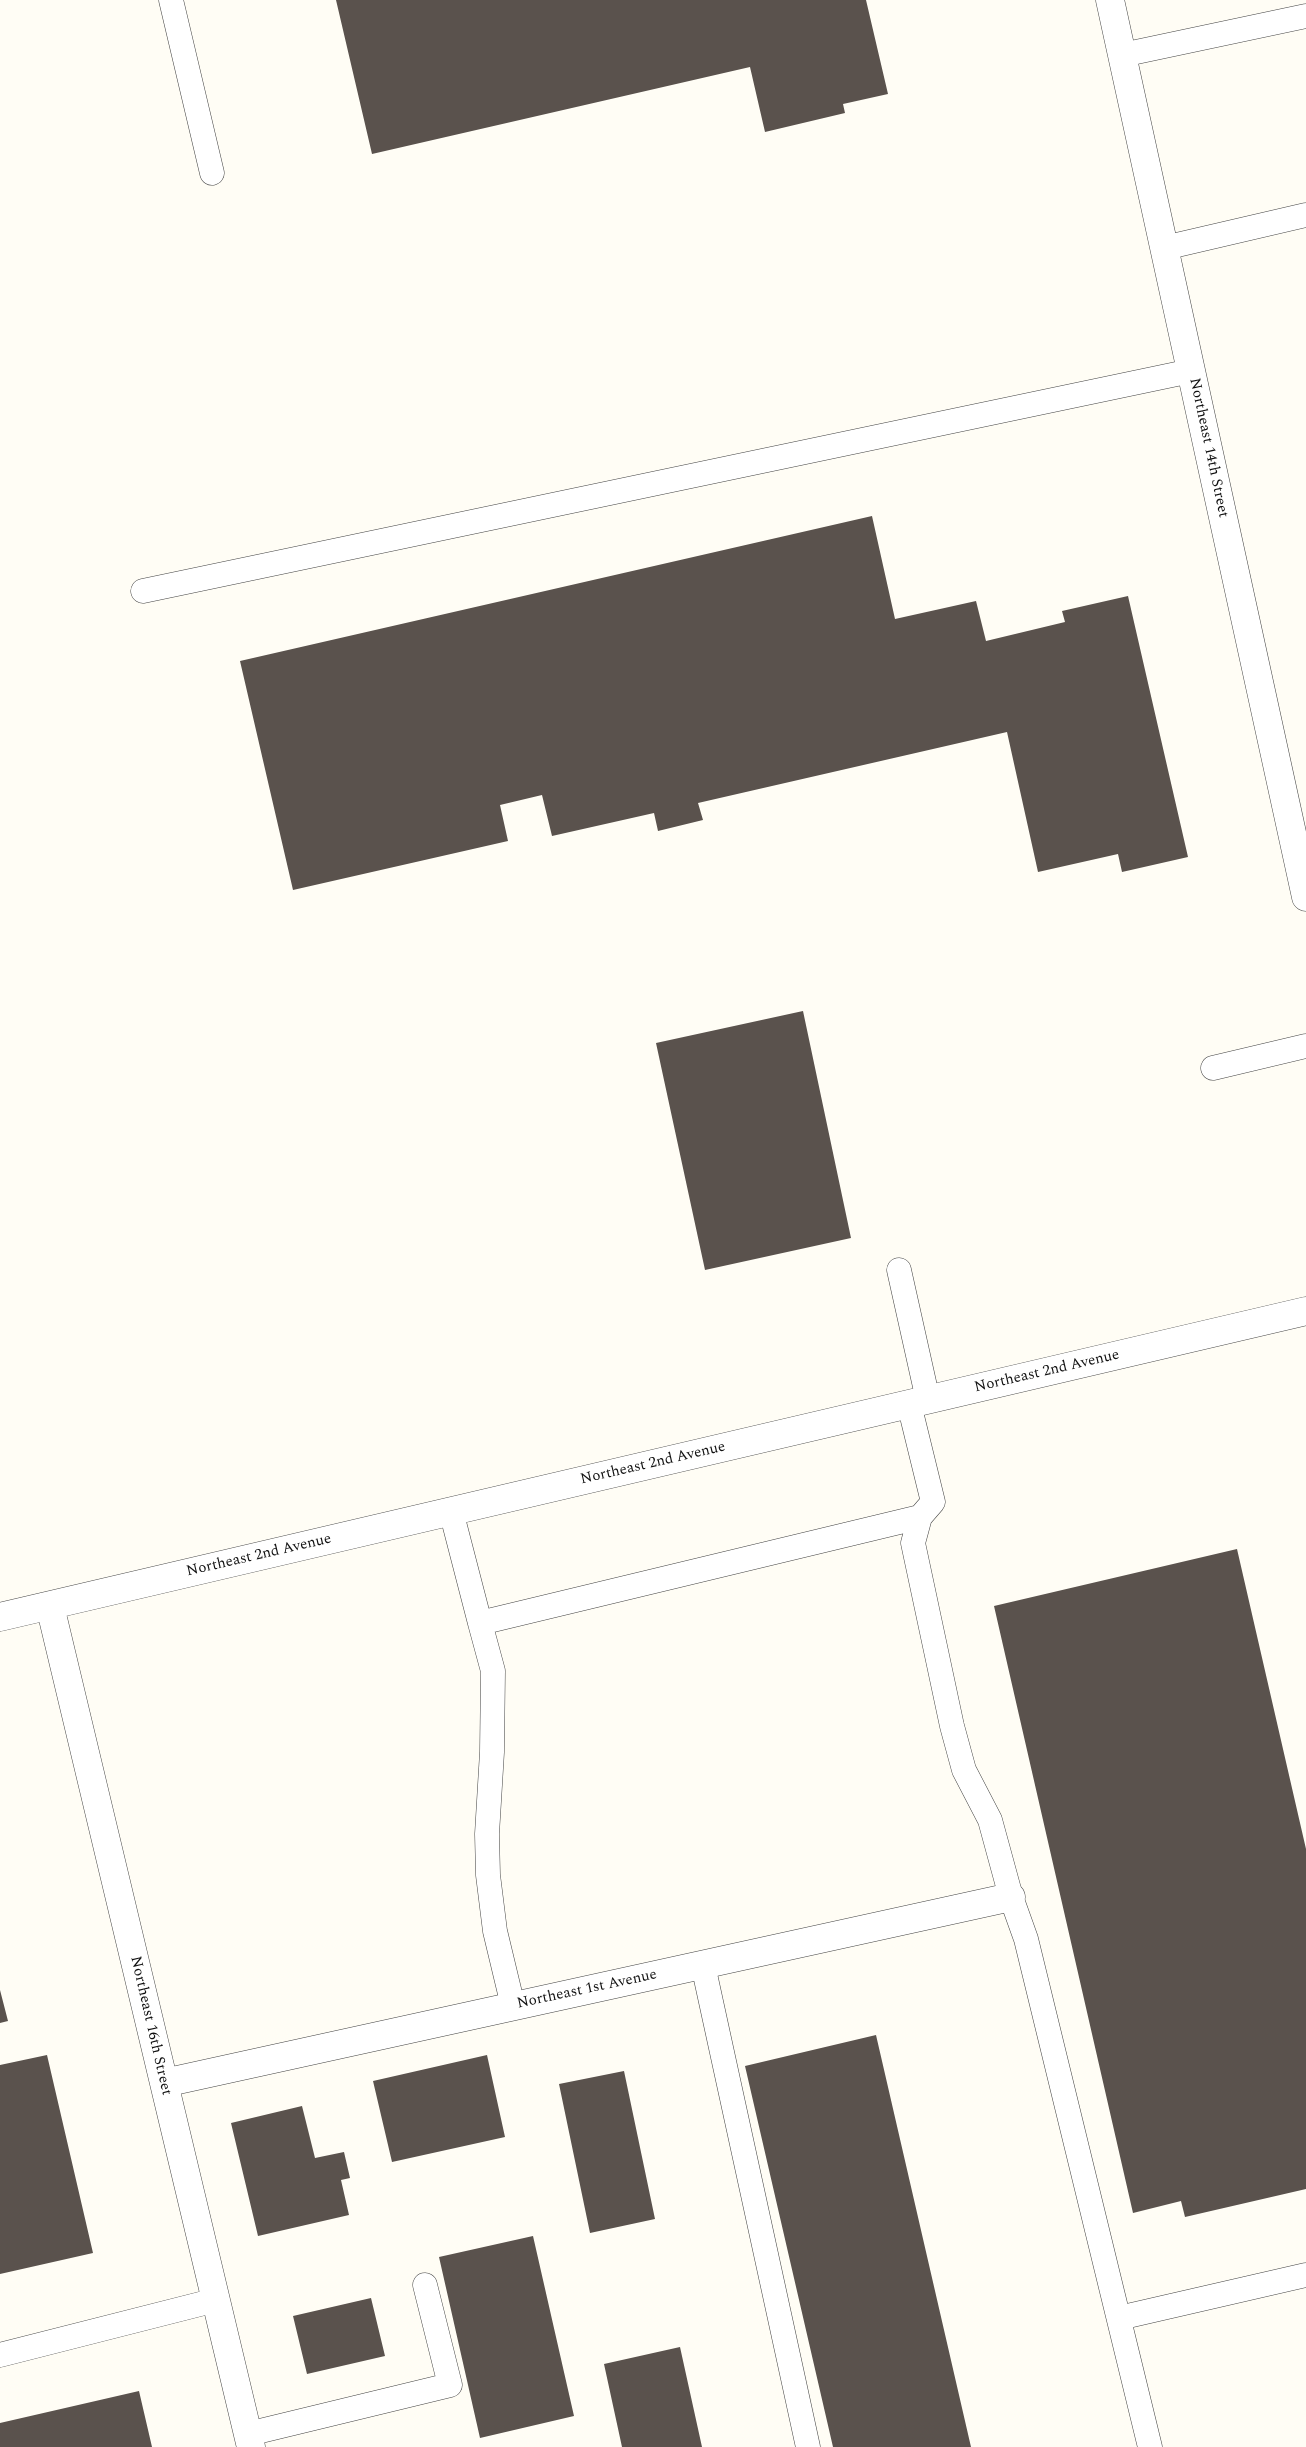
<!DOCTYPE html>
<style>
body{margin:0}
canvas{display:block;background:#fffdf5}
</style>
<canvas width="1306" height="2447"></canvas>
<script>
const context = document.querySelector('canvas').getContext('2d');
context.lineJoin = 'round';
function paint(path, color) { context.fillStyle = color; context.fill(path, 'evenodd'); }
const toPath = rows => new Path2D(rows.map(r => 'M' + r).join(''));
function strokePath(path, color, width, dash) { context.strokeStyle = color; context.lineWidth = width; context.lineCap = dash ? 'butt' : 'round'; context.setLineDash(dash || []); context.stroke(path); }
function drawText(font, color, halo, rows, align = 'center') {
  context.font = font + ' Spectral,serif'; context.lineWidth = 5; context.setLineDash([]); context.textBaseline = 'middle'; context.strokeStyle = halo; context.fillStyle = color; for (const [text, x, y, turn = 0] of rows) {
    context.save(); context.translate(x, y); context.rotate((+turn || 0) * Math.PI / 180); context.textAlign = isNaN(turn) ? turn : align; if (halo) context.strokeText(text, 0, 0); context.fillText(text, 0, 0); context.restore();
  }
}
const building = toPath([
 [336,0,866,0,888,94,843,104,845,113,765,132,750,67,372,154],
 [872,516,895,619,976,601,986,641,1065,622,1062,611,1128,596,1188,857,1122,872,1118,854,1038,872,1007,732,698,803,703,820,658,831,654,813,552,836,542,795,500,805,508,841,293,890,240,661],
 [803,1011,851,1238,705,1270,656,1043],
 [1237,1549,1306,1849,1306,2189,1185,2217,1181,2201,1133,2213,994,1606],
 [0,1990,8,2021,0,2023],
 [876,2035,971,2447,833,2447,745,2066],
 [47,2055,93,2253,0,2274,0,2065],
 [487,2055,505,2137,392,2162,373,2081],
 [624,2071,655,2219,590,2233,559,2084],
 [302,2106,315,2158,344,2152,350,2178,341,2180,349,2215,258,2236,231,2123],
 [533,2236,574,2416,480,2438,439,2257],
 [371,2298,385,2356,307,2374,293,2316],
 [680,2347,702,2447,622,2447,604,2364],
 [139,2391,152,2447,0,2447,0,2423]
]);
const service = toPath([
 [171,0,212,173],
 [1122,55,1306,16],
 [1164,248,1306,215],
 [143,591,1191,371],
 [1213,1068,1306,1046],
 [899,1270,928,1400],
 [909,1404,933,1502,920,1517,913,1543,952,1726,964,1770,990,1820,1011,1897,1026,1939,1150,2447],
 [451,1511,480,1623,920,1517],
 [480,1623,493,1671,492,1752,487,1834,488,1875,495,1931,513,2006],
 [703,1965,808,2447],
 [1119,2318,1306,2275],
 [0,2355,216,2300],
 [248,2434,450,2385,425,2285]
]);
const minor = toPath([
 [50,1606,251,2447],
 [0,1617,1306,1311],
 [164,2083,1011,1897]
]);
const tertiary = toPath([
 [1110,0,1306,897]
]);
const streetNames = [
 ["Northeast 14th Street",1208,448,78],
 ["Northeast 2nd Avenue",1047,1372,-13],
 ["Northeast 2nd Avenue",653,1464,-13],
 ["Northeast 2nd Avenue",259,1556,-13],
 ["Northeast 1st Avenue",587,1990,-12],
 ["Northeast 16th Street",150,2026,77]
];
paint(building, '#5a524d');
strokePath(service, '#444', 25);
strokePath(minor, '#444', 29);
strokePath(tertiary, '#444', 29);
strokePath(service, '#fff', 24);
strokePath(minor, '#fff', 28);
strokePath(tertiary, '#fff', 28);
drawText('15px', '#111', '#fff', streetNames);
</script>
